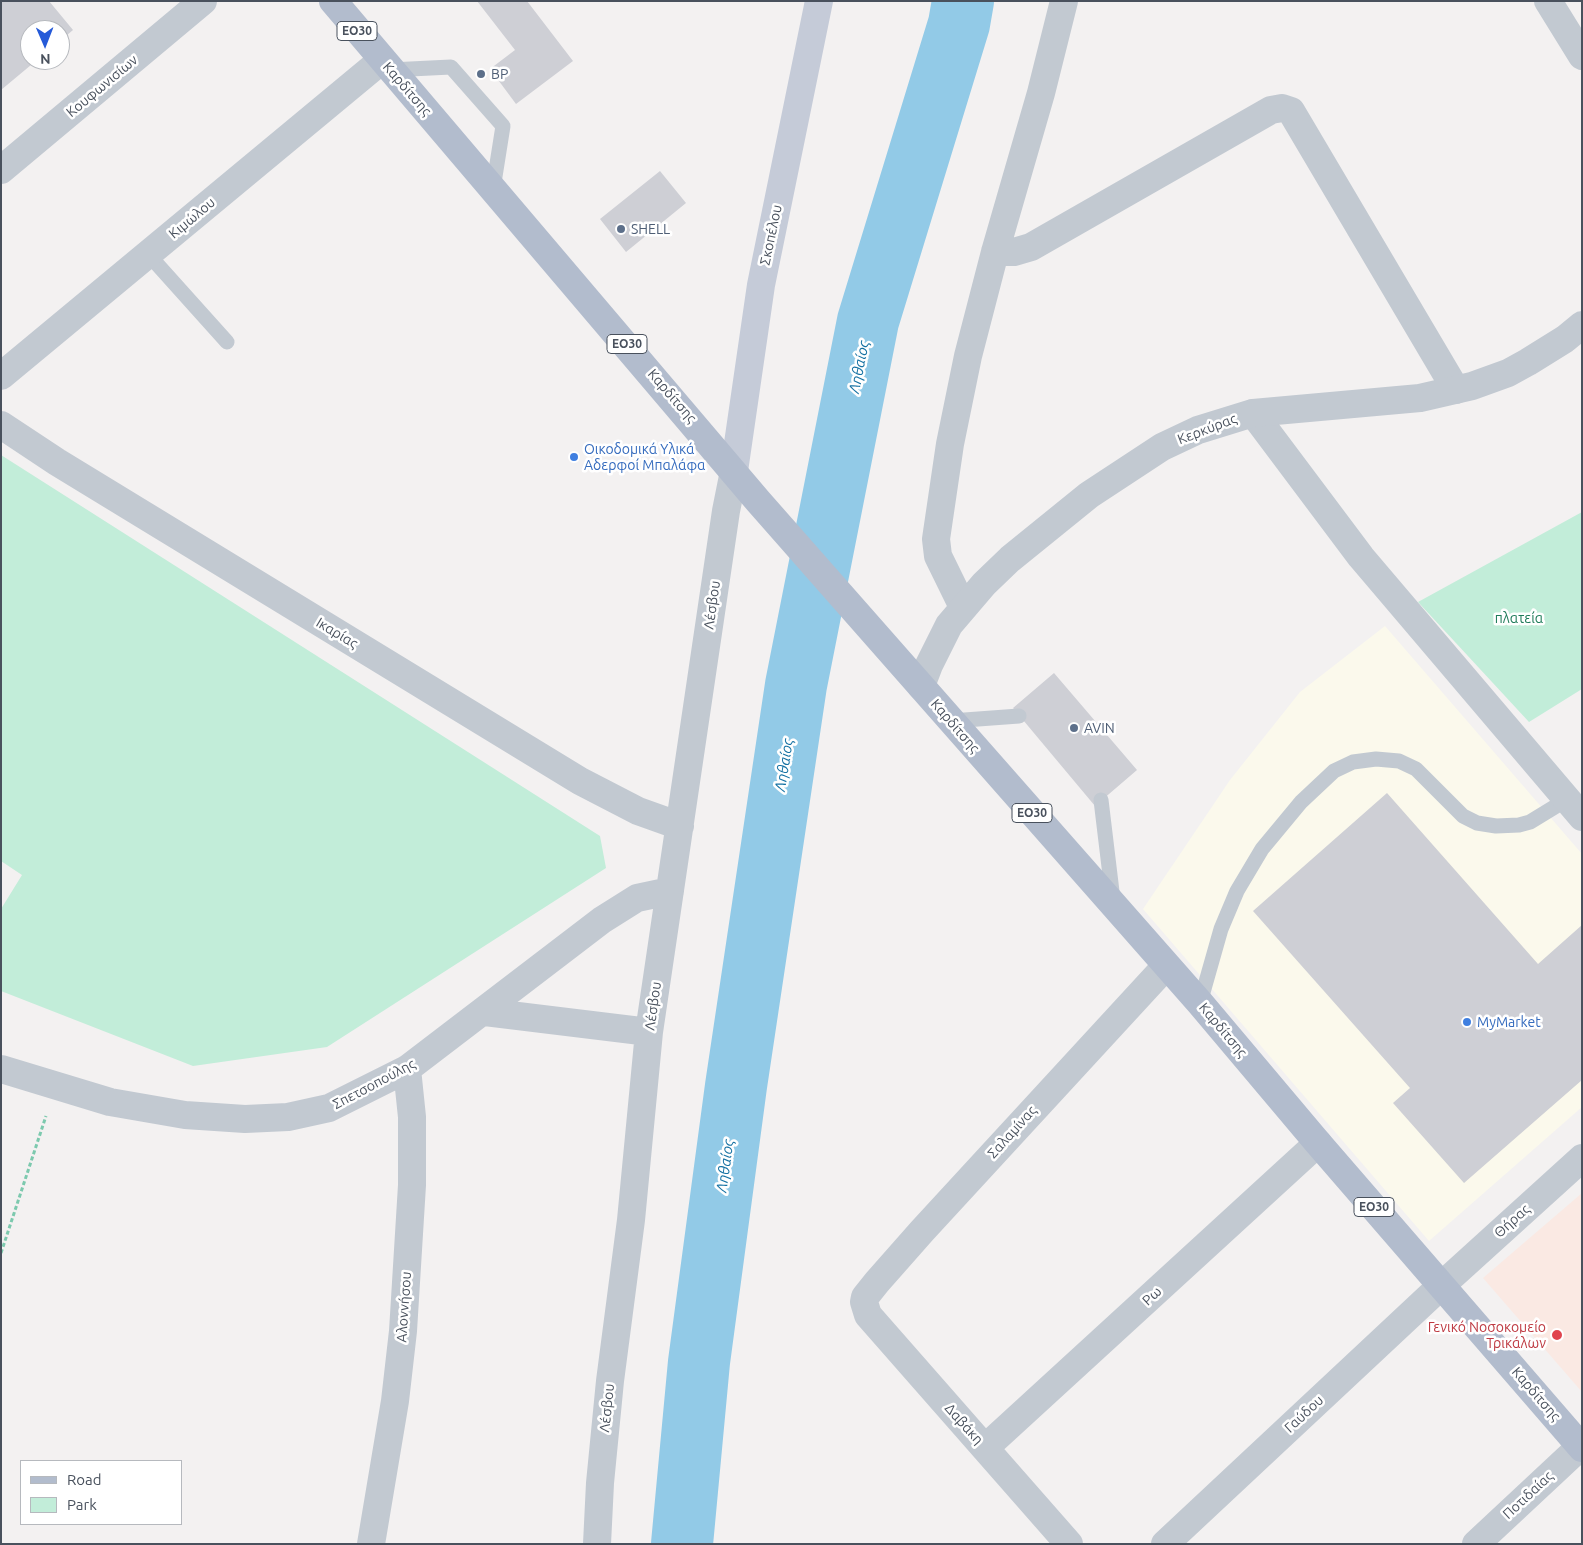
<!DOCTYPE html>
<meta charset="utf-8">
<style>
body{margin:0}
#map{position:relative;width:1583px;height:1545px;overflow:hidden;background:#f3f1f1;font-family:Ubuntu,sans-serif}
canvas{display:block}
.frame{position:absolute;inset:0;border:2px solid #49515d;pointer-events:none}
.legend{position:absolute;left:20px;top:1460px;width:162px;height:65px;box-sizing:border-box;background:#fff;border:1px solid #b6b9be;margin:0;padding:6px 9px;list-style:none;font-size:15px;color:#49515d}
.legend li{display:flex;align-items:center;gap:10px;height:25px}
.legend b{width:25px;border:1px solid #b6b9be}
.north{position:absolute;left:20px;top:20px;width:50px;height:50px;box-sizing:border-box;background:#fff;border:1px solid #b6b9be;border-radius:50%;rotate:179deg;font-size:14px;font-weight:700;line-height:20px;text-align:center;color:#49515d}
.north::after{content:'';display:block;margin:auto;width:18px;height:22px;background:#255ad8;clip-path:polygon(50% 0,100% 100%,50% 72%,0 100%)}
</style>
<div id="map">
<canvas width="1583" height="1545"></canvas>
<div class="frame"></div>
<ul class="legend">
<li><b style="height:6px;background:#b2bccd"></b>Road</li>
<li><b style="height:14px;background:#c2edd9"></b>Park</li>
</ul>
<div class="north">N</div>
</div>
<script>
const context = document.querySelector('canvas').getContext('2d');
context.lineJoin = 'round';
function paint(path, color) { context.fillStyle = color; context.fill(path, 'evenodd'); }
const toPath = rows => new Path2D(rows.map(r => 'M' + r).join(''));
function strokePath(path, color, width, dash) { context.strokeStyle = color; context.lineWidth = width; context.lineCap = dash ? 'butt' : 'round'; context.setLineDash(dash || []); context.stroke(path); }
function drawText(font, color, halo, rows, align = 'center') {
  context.font = font + ' Ubuntu,sans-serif'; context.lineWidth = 5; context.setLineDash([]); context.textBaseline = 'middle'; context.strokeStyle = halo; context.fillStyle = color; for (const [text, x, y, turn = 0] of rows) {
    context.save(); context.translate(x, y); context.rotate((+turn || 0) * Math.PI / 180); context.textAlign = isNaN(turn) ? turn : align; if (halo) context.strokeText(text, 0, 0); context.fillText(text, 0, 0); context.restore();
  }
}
const commercial = toPath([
 [1385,626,1582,854,1582,1107,1429,1241,1143,909,1230,780,1300,692]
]);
const medical = toPath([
 [1582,1193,1582,1392,1483,1278]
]);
const green = toPath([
 [1,455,600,836,606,868,327,1047,193,1066,1,991,1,909,22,875,1,861],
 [1582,512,1582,689,1529,722,1418,602]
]);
const river = toPath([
 [682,1544,699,1362,736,1086,796,685,868,321,959,24,963,1]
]);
const building = toPath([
 [1,1,49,1,73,30,60,41,60,30,30,30,30,60,37,60,1,90],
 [477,1,527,1,573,61,516,104,490,69,515,50],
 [660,171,686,203,626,252,600,219],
 [1054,673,1137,770,1095,806,1013,708],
 [1387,793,1538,964,1582,925,1582,1080,1464,1183,1393,1103,1410,1088,1253,911]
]);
const path = toPath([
 [1,1253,46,1116]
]);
const service = toPath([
 [390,70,451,67,503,126,493,189],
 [148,254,227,342],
 [951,721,1019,716],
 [1101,800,1113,900],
 [1200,1003,1221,929,1237,891,1262,849,1301,802,1334,771,1353,762,1376,759,1399,761,1416,769,1463,816,1477,823,1496,826,1519,825,1530,822,1566,800]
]);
const minor = toPath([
 [1548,1,1582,56],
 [1,170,203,1],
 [995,252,1014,252,1031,247,1271,110,1282,108,1291,111,1456,390],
 [1,376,382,60],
 [1253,413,1361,557,1582,817],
 [1,425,57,462,580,781,638,811,680,826],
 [963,607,938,556,936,539,950,444,968,356,995,252,1041,93,1064,1],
 [485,1012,649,1032],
 [1,1069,110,1102,185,1115,245,1119,288,1117,329,1108,407,1069,602,920,637,898,670,891],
 [985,1448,1318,1143],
 [371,1544,395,1401,403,1331,412,1185,412,1117,407,1069],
 [597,1544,600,1483,610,1381,631,1220,649,1032,726,511,734,471],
 [1069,1544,868,1315,864,1302,865,1297,877,1282,922,1231,1166,966],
 [1165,1544,1442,1285],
 [1476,1544,1581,1446]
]);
const tertiary = toPath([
 [921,686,929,665,949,625,984,584,1010,559,1089,495,1162,447,1198,430,1253,413,1420,398,1472,386,1508,373,1528,362,1565,339,1582,325],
 [1442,1285,1582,1158]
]);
const secondary = toPath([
 [734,471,761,285,819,1]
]);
const primary = toPath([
 [333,1,758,501,1200,1003,1318,1143,1582,1448]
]);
const markers = [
 [481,74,5,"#5c6f8a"],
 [621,229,5,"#5c6f8a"],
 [574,457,5,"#3f7fe0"],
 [1074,728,5,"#5c6f8a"],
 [1467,1022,5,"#3f7fe0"],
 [1557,1335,6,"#e0444e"]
];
const shields = [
 [357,31,40],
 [627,344,40],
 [1032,813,40],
 [1374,1207,40]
];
const shieldNames = [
 ["ΕΟ30",357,31],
 ["ΕΟ30",627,344],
 ["ΕΟ30",1032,813],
 ["ΕΟ30",1374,1207]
];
const serviceNames = [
 ["BP",491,74],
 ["SHELL",631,229],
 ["AVIN",1084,728]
];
const streetNames = [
 ["Κουφωνισίων",102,86,-40],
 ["Καρδίτσης",407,89,49],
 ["Κιμώλου",192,218,-40],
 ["Σκοπέλου",771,235,-78],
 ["Καρδίτσης",672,396,49],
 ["Κερκύρας",1207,429,-21],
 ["Λέσβου",712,605,-82],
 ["Ικαρίας",337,633,31],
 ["Καρδίτσης",955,726,49],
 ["Λέσβου",653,1006,-82],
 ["Καρδίτσης",1223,1030,50],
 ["Σπετσοπούλης",374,1084,-28],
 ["Σαλαμίνας",1012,1132,-48],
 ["Θήρας",1512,1221,-42],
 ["Ρω",1152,1296,-43],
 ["Αλοννήσου",404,1307,-86],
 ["Καρδίτσης",1536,1394,49],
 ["Λέσβου",607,1408,-84],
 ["Γαύδου",1304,1414,-43],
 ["Δαβάκη",964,1424,48],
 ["Ποτιδαίας",1528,1495,-43]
];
const shopNames = [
 ["Οικοδομικά Υλικά",584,449],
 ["Αδερφοί Μπαλάφα",584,465],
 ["MyMarket",1477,1022]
];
const parkNames = [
 ["πλατεία",1519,618]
];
const healthNames = [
 ["Γενικό Νοσοκομείο",1546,1327],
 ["Τρικάλων",1546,1343]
];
const waterNames = [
 ["Ληθαίος",859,367,-79],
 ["Ληθαίος",784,765,-81],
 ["Ληθαίος",725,1166,-82]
];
paint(commercial, '#fbf9ec');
paint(medical, '#fae9e3');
paint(green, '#c2edd9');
strokePath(river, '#92cae7', 62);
paint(building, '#cecfd5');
strokePath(path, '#7cc9ae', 3, [4, 2.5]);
strokePath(service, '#c2c9d1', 15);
strokePath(minor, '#c2c9d1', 28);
strokePath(tertiary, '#c2c9d1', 28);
strokePath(secondary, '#c5cbd8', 28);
strokePath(primary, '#b2bccd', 28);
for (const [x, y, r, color] of markers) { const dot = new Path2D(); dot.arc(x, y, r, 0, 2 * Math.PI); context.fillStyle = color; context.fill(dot); strokePath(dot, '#fff', 2); }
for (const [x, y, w] of shields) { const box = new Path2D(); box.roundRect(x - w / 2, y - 9.5, w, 19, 4); context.fillStyle = '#fff'; context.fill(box); strokePath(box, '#49515d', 1); }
drawText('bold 12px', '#49515d', null, shieldNames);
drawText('14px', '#4e5e75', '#fff', serviceNames, 'left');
drawText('14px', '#49515d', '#fff', streetNames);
drawText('14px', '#366cbe', '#fff', shopNames, 'left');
drawText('14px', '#1e7b59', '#fff', parkNames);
drawText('14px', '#be3a42', '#fff', healthNames, 'right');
drawText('italic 15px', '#1672a3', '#fff', waterNames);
</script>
